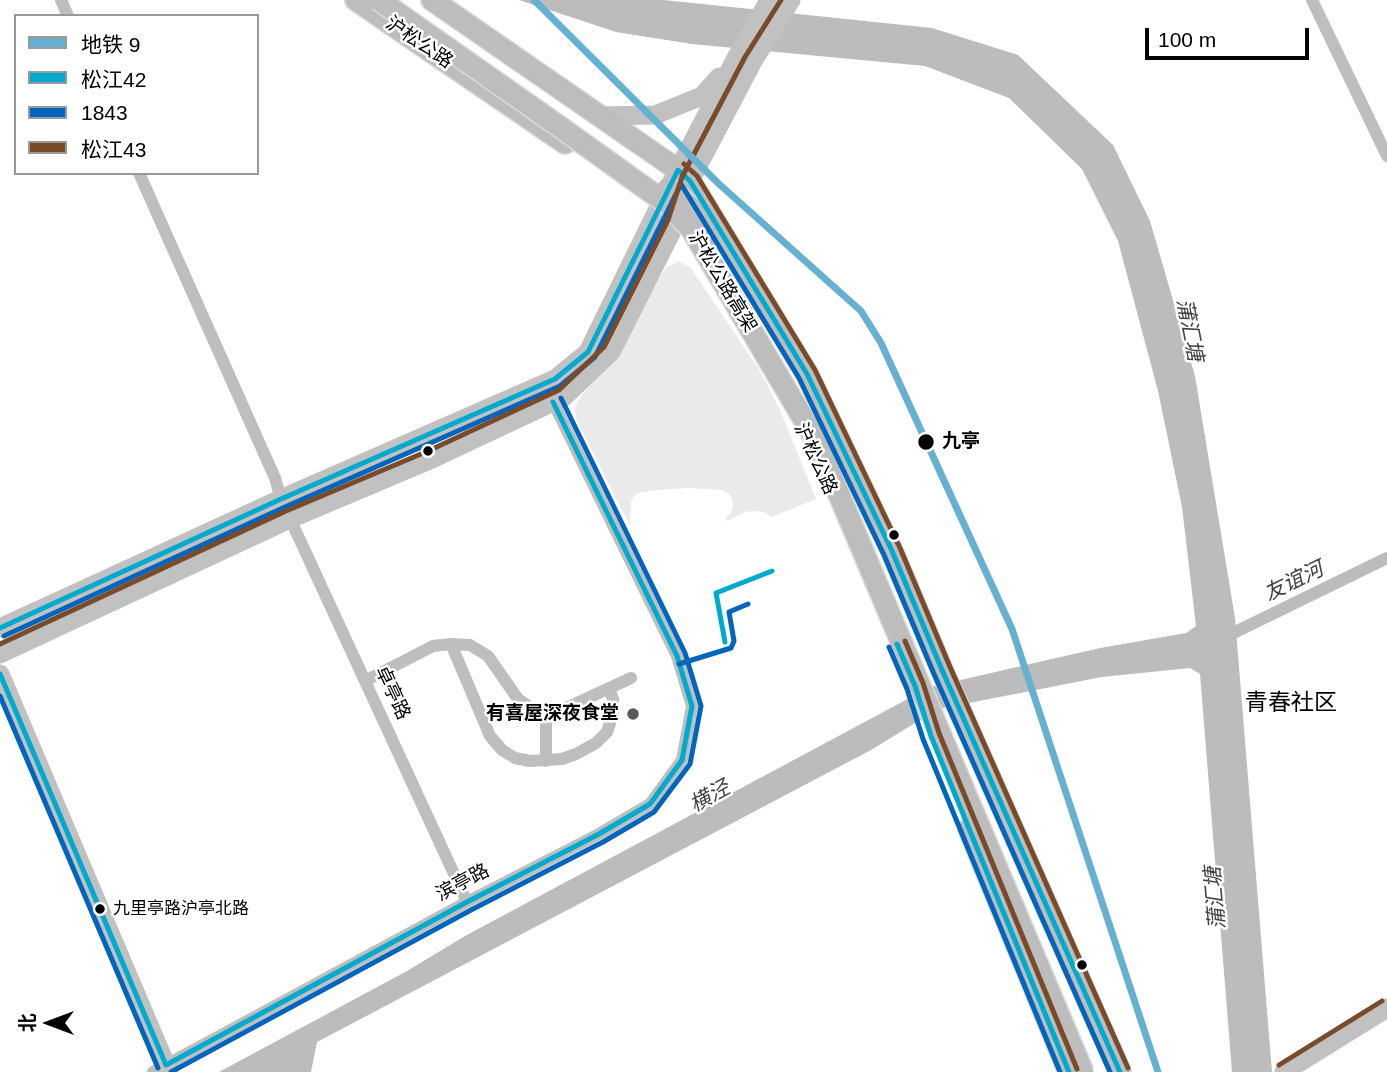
<!DOCTYPE html>
<meta charset="utf-8">
<style>
body{margin:0}
#map{position:relative;width:1387px;height:1072px;overflow:hidden;background:#fff;font-family:Helvetica,"Noto Sans SC",sans-serif}
canvas{display:block}
.legend{position:absolute;left:14px;top:14px;width:245px;height:161px;box-sizing:border-box;background:#fff;border:2px solid #999;margin:0;padding:9px 12px;list-style:none;font-size:21px;color:#000}
.legend li{display:flex;align-items:center;gap:14px;height:35px}
.legend b{width:35px;border:2px solid #999}
.north{position:absolute;left:14px;top:988px;width:70px;height:70px;-webkit-text-stroke:5px #fff;paint-order:stroke;rotate:270deg;font-size:19px;font-weight:700;line-height:28px;text-align:center;color:#000}
.north::after{content:'';display:block;margin:auto;width:24px;height:32px;background:#000;clip-path:polygon(50% 0,100% 100%,50% 72%,0 100%)}
.scale{position:absolute;left:1145px;top:28px;width:164px;height:32px;box-sizing:border-box;border:4px solid #000;border-top:0;padding-left:9px;font-size:21px;line-height:24px;white-space:nowrap;color:#000;-webkit-text-stroke:5px #fff;paint-order:stroke}
</style>
<div id="map">
<canvas width="1387" height="1072"></canvas>
<ul class="legend">
<li><b style="height:9px;background:#66b1d1"></b>地铁 9</li>
<li><b style="height:9px;background:#00a9ce"></b>松江42</li>
<li><b style="height:9px;background:#0065bd"></b>1843</li>
<li><b style="height:9px;background:#7a4b2a"></b>松江43</li>
</ul>
<div class="north">北</div>
<div class="scale">100 m</div>
</div>
<script>
const context = document.querySelector('canvas').getContext('2d');
context.lineJoin = 'round';
function paint(path, color) { context.fillStyle = color; context.fill(path, 'evenodd'); }
const toPath = rows => new Path2D(rows.map(r => 'M' + r).join(''));
function strokePath(path, color, width, dash) { context.strokeStyle = color; context.lineWidth = width; context.lineCap = dash ? 'butt' : 'round'; context.setLineDash(dash || []); context.stroke(path); }
function drawText(font, color, halo, rows, align = 'center') {
  context.font = font + ' Helvetica,"Noto Sans SC",sans-serif'; context.lineWidth = 5; context.setLineDash([]); context.textBaseline = 'middle'; context.strokeStyle = halo; context.fillStyle = color; for (const [text, x, y, turn = 0] of rows) {
    context.save(); context.translate(x, y); context.rotate((+turn || 0) * Math.PI / 180); context.textAlign = isNaN(turn) ? turn : align; if (halo) context.strokeText(text, 0, 0); context.fillText(text, 0, 0); context.restore();
  }
}
const green = toPath([
 [678,261,690,267,760,371,780,410,816,499,772,517,764,512,753,511,745,512,727,521,726,517,731,513,733,506,732,499,729,494,722,490,687,488,658,490,638,493,634,496,631,501,630,526,577,421,575,411,577,403,581,396,615,356,660,277,666,268]
]);
const water = toPath([
 [519,0,664,0,932,28,1018,55,1113,145,1150,221,1195,376,1235,618,1272,1072,1232,1072,1200,674,1190,668,1102,677,938,709,871,750,317,1042,311,1072,219,1072,407,971,465,936,930,687,1100,648,1186,633,1196,626,1182,507,1158,391,1118,241,1082,169,1009,98,925,66,692,44,616,32]
]);
const canal = toPath([
 [1223,638,1387,558]
]);
const street = toPath([
 [61,0,68,16],
 [1312,0,1387,156],
 [139,173,275,478,281,499,467,902],
 [451,644,490,736,502,750,515,758,530,761,562,759,576,754,596,743,607,732,613,714,613,699,609,688],
 [365,681,433,646,451,644,470,645,488,656,518,699,531,708,546,712,562,710,631,678],
 [546,712,546,761],
 [153,1072,467,902,599,834,650,804,682,760,692,706,677,656,553,402,547,383]
]);
const secondary = toPath([
 [598,116,655,115,702,96,719,77],
 [0,628,281,499,555,379,588,352,659,207,736,58,769,0],
 [0,654,290,519,432,459,564,397,611,352,676,223,690,181,753,61,791,0],
 [0,674,169,1072],
 [1284,1072,1387,1008]
]);
const primary = toPath([
 [356,0,565,143],
 [432,0,678,170,690,181,807,374,892,551,942,670,1120,1072],
 [969,829,1069,1072]
]);
const primaryBridge = toPath([
 [379,0,560,127,669,205,692,230,816,440,1083,1072],
 [668,188,694,210,712,236]
]);
const bus1 = toPath([
 [0,628,281,499,555,379,588,352,678,170,690,181,807,374,892,551,942,670,1120,1072],
 [725,642,716,593,772,571],
 [897,644,915,686,931,736,1069,1072],
 [0,674,166,1065],
 [166,1065,467,902,599,834,650,804,682,760,692,706,677,656,553,402]
]);
const bus2 = toPath([
 [4,636,285,507,560,386,595,357,681,184,799,378,884,555,934,674,1110,1072],
 [889,647,907,689,923,739,1060,1072],
 [679,664,731,648,734,641,729,612,748,604],
 [0,696,158,1068],
 [171,1072,471,910,603,842,654,812,690,764,701,706,685,653,561,398]
]);
const bus3 = toPath([
 [684,164,697,176,815,370,900,548,950,667,1128,1068],
 [905,641,923,683,939,733,1077,1069],
 [0,644,286,511,428,451,559,390,604,347,668,220,682,177,745,57,781,0],
 [1279,1065,1382,1001]
]);
const metro1 = toPath([
 [534,0,719,184,861,311,881,343,1012,629,1158,1072]
]);
const markers = [
 [926,442,9,"#000"],
 [428,451,6,"#000"],
 [894,535,6,"#000"],
 [633,714,7,"#595959"],
 [100,909,6,"#000"],
 [1082,965,6,"#000"]
];
const busNames = [
 ["九里亭路沪亭北路",113,909]
];
const streetNames = [
 ["沪松公路",419,43,34],
 ["沪松公路高架",722,282,59],
 ["沪松公路",815,459,65],
 ["卓亭路",392,693,65],
 ["滨亭路",463,883,-28]
];
const stopNames = [
 ["九亭",942,442]
];
const poiNames = [
 ["有喜屋深夜食堂",619,714]
];
const waterNames = [
 ["蒲汇塘",1189,330,79],
 ["友谊河",1294,582,-26],
 ["横泾",710,797,-29],
 ["蒲汇塘",1216,898,-95]
];
const quarterNames = [
 ["青春社区",1291,704]
];
paint(green, '#eaeaea');
paint(water, '#bcbcbc');
strokePath(canal, '#bcbcbc', 12);
strokePath(primary, '#dbdbdb', 24);
strokePath(street, '#bebebe', 12);
strokePath(secondary, '#c1c1c1', 19);
strokePath(primary, '#bdbdbd', 21);
strokePath(primaryBridge, '#dbdbdb', 24, []);
strokePath(primaryBridge, '#bdbdbd', 21);
strokePath(bus1, '#00a9ce', 5);
strokePath(bus2, '#0065bd', 5);
strokePath(bus3, '#7a4b2a', 5);
strokePath(metro1, '#66b1d1', 7);
for (const [x, y, r, color] of markers) { const dot = new Path2D(); dot.arc(x, y, r, 0, 2 * Math.PI); context.fillStyle = color; context.fill(dot); strokePath(dot, '#fff', 2.5); }
drawText('17px', '#000', '#fff', busNames, 'left');
drawText('19px', '#000', '#fff', streetNames);
drawText('bold 19px', '#000', '#fff', stopNames, 'left');
drawText('bold 19px', '#000', '#fff', poiNames, 'right');
drawText('italic 21px', '#404040', '#fff', waterNames);
drawText('23px', '#000', '#fff', quarterNames);
</script>
